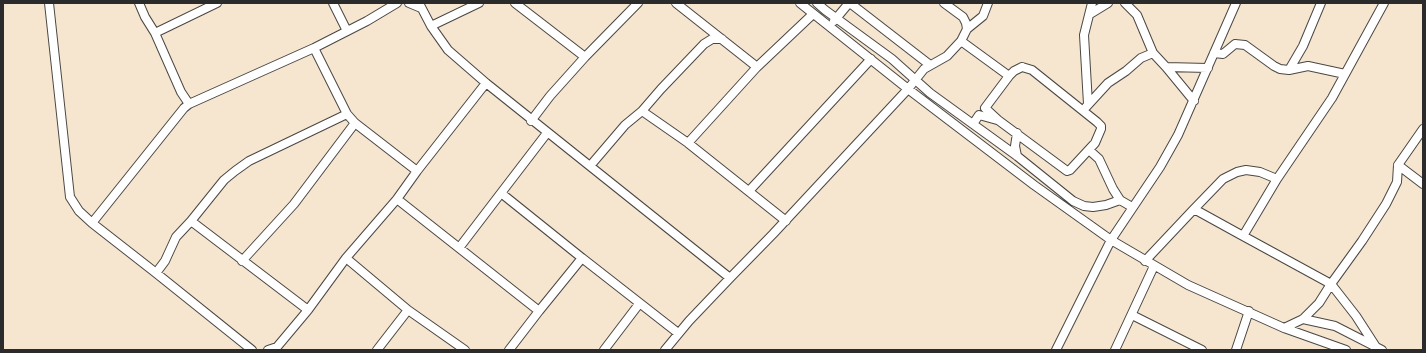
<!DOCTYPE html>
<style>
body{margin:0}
#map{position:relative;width:1426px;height:353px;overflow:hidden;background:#f6e6d0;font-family:"IM FELL Great Primer",serif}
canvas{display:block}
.frame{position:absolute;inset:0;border:4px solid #2b2b2b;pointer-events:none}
</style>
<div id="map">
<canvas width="1426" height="353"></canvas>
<div class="frame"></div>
</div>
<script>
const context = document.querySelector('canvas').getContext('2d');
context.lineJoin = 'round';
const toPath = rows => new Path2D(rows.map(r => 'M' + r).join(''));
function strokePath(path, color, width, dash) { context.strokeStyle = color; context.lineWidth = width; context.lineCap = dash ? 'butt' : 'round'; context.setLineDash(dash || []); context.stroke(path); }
const minor = toPath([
 [49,3,70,197,79,211,92,223,156,273,252,350],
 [139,3,145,17,155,33,181,92,189,104],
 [333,3,347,31],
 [409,3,421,8],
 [419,3,431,26,479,3],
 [515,3,585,57],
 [676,3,757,67,813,14],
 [800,3,908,89,1034,185,1111,240,1188,285,1284,328,1346,350],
 [817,3,825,10,892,59,930,93,1017,156,1073,201,1084,206,1093,207,1106,205,1120,200],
 [850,3,930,65],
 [1125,3,1137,15,1153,53,1166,67,1208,68],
 [1090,14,1108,3],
 [834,21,849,3],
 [431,26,448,50,486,83,730,278,773,234,908,89,924,69,947,56,961,41,967,29,966,23,963,17,944,3],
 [967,29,983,16,988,3],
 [155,33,217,3],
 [961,41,1009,76],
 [314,48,347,114,355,123,417,171,486,83],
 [1214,53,1223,54,1235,44,1245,45,1274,66,1280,69,1289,70,1303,46,1321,3],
 [1022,67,1032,70,1097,122,1101,126,1101,129,1095,143,1070,170,1067,171,998,120,985,108,1009,76,1014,71,1022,67],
 [1166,67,1194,101],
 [1289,70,1308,66,1345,74],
 [1088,104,1084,35,1092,3],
 [1086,107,1108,83,1126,71,1141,58,1153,53],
 [642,111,661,89,704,44,712,39,722,39],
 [531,121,550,96,585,57,638,3],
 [973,124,979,115,997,120],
 [688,143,757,67],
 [1089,150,1099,159,1113,189,1120,200,1132,207],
 [1017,156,1015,146,1017,133],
 [1398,165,1423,184],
 [590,166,625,125,642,111,688,143,786,221],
 [749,191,871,59],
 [501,193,547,133],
 [397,199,539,311,582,258,678,333],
 [1194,209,1223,179,1237,172,1246,170,1260,172,1277,179],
 [92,223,184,108,189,104,314,48,367,21,397,3],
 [1243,236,1331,284,1319,303,1303,319,1284,328],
 [459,248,501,193,582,258],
 [346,258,408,310,465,350],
 [242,261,294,204,355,123],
 [1145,261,1194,209,1243,236,1277,179,1332,98,1384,3],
 [156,273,165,261,176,237,191,221],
 [308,310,191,221,224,180,235,171,249,161,347,114],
 [1132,315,1202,350],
 [1303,319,1335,326,1382,350],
 [1376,347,1356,316,1331,284,1362,241,1386,204,1397,182,1398,165,1423,129],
 [268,350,277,347,308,310,346,258,397,199,417,171],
 [377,350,408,310],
 [509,350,539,311],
 [604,350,639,304],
 [665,350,689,321,730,278],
 [1056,350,1111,240,1160,167,1178,135,1236,3],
 [1115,350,1154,266],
 [1236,350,1249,311]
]);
strokePath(minor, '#494744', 10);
strokePath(minor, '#fff', 8);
</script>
